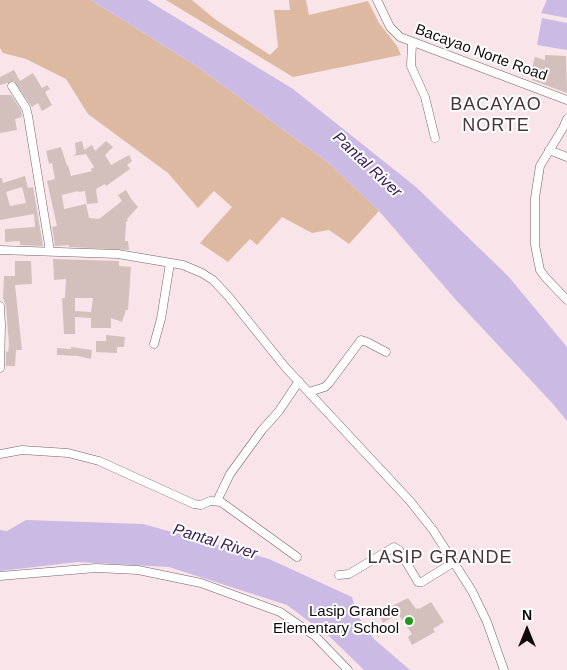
<!DOCTYPE html>
<style>
body{margin:0}
#map{position:relative;width:567px;height:670px;overflow:hidden;background:#f8e4e9;font-family:Helvetica,sans-serif}
canvas{display:block}
.north{position:absolute;left:502px;top:605px;width:50px;height:50px;-webkit-text-stroke:4px #fff;paint-order:stroke;rotate:0deg;font-size:14px;font-weight:700;line-height:20px;text-align:center;color:#10090b}
.north::after{content:'';display:block;margin:auto;width:18px;height:22px;background:#10090b;clip-path:polygon(50% 0,100% 100%,50% 72%,0 100%)}
</style>
<div id="map">
<canvas width="567" height="670"></canvas>
<div class="north">N</div>
</div>
<script>
const context = document.querySelector('canvas').getContext('2d');
context.lineJoin = 'round';
function paint(path, color) { context.fillStyle = color; context.fill(path, 'evenodd'); }
const toPath = rows => new Path2D(rows.map(r => 'M' + r).join(''));
function strokePath(path, color, width, dash) { context.strokeStyle = color; context.lineWidth = width; context.lineCap = dash ? 'butt' : 'round'; context.setLineDash(dash || []); context.stroke(path); }
function drawText(font, color, halo, rows, align = 'center') {
  context.font = font + ' Helvetica,sans-serif'; context.lineWidth = 4; context.setLineDash([]); context.textBaseline = 'middle'; context.strokeStyle = halo; context.fillStyle = color; for (const [text, x, y, turn = 0] of rows) {
    context.save(); context.translate(x, y); context.rotate((+turn || 0) * Math.PI / 180); context.textAlign = isNaN(turn) ? turn : align; if (halo) context.strokeText(text, 0, 0); context.fillText(text, 0, 0); context.restore();
  }
}
const green = toPath([
 [0,0,91,0,198,67,330,164,379,211,349,244,329,230,312,233,282,217,257,245,250,239,228,262,200,243,232,207,214,191,198,208,168,173,88,114,66,79,26,59,3,53,0,48],
 [166,0,192,0,216,20,270,55,278,47,274,10,290,10,289,0,306,0,309,15,368,1,379,23,397,46,401,55,293,77]
]);
const water = toPath([
 [91,0,147,0,293,89,416,187,508,276,567,347,567,421,553,404,456,300,379,211,330,164,198,67],
 [547,0,567,0,567,18,541,13],
 [542,18,567,23,567,50,537,45],
 [26,520,143,524,269,559,352,597,357,615,374,639,410,670,364,670,330,637,287,605,169,567,77,562,0,571,0,530,7,531]
]);
const building = toPath([
 [545,55,566,56,567,93,532,80,536,69,532,68,535,57,545,60],
 [14,70,20,81,33,73,42,88,47,85,50,89,45,92,52,105,42,111,38,103,32,107,14,81,0,85,0,77],
 [0,95,11,95,21,110,22,117,15,119,17,130,0,133],
 [82,141,84,150,92,145,95,151,106,141,113,147,105,155,111,165,129,155,132,161,127,165,130,169,106,186,105,184,96,189,98,203,87,204,85,191,78,192,78,191,62,195,64,209,86,204,89,218,99,219,122,201,118,195,126,190,132,200,138,207,127,219,128,220,126,222,125,241,128,241,129,250,69,247,69,245,55,246,52,227,57,226,47,181,55,179,52,163,49,164,46,151,61,147,67,166,68,165,71,176,92,171,91,169,94,167,86,154,73,156,76,154,75,143],
 [25,176,28,188,33,187,43,246,20,245,20,241,5,242,5,229,35,227,34,214,0,220,0,178,2,178,3,183],
 [22,187,26,203,10,206,6,192],
 [53,259,119,261,119,266,131,267,128,310,126,310,122,322,111,318,111,328,91,328,91,318,75,317,75,334,64,334,62,298,65,298,66,279,54,280],
 [75,298,93,298,91,312,75,311],
 [15,261,31,261,32,284,15,285,22,350,16,350,15,366,6,366,6,351,8,352,9,345,6,306,3,298,4,276,15,276],
 [106,335,125,337,124,347,117,347,117,353,96,352,96,341,106,341],
 [71,347,92,350,91,359,78,356,57,355,57,348,71,349],
 [408,598,416,609,418,608,419,609,431,602,444,622,433,629,435,632,412,645,408,637,412,634,398,614,383,623,378,613]
]);
const minor = toPath([
 [377,0,390,27,400,37,567,100],
 [412,43,411,66,425,97,435,138],
 [12,86,26,108,28,116,50,251],
 [567,119,563,128,540,166,535,198,535,245,540,270,545,277,567,300],
 [549,150,567,157],
 [0,250,118,254,183,265,202,273,213,280,228,296,286,368,410,501,433,530,472,591,487,622,504,670],
 [0,306,1,325,0,368],
 [154,344,161,319,170,263],
 [309,392,325,387,329,383,361,340,367,342,386,352],
 [0,454,22,450,68,453,99,461,194,504,201,505,210,501,221,502,297,557],
 [217,501,230,474,262,430,279,411,299,381],
 [339,575,349,574,394,547,399,550,418,582,422,582,454,562],
 [0,576,96,568,138,570,201,583,280,612,315,636,348,670]
]);
const markers = [
 [409,621,5,"#27941d"]
];
const streetNames = [
 ["Bacayao Norte Road",481,53,20]
];
const poiNames = [
 ["Lasip Grande",399,612],
 ["Elementary School",399,629]
];
const waterNames = [
 ["Pantal River",367,165,43],
 ["Pantal River",215,542,17]
];
const quarterNames = [
 ["BACAYAO",496,105],
 ["NORTE",496,126],
 ["LASIP GRANDE",440,558]
];
paint(green, '#ddb9a1');
paint(water, '#cbbae4');
paint(building, '#d3c0bc');
strokePath(minor, '#736267', 9);
strokePath(minor, '#fff', 8);
for (const [x, y, r, color] of markers) { const dot = new Path2D(); dot.arc(x, y, r, 0, 2 * Math.PI); context.fillStyle = color; context.fill(dot); strokePath(dot, '#fff', 2); }
drawText('15px', '#10090b', '#fff', streetNames);
drawText('15px', '#10090b', '#fff', poiNames, 'right');
drawText('italic 16px', '#371f52', '#fff', waterNames);
context.letterSpacing = '1px';
drawText('18px', '#47373c', '#fff', quarterNames);
context.letterSpacing = '0px';
</script>
